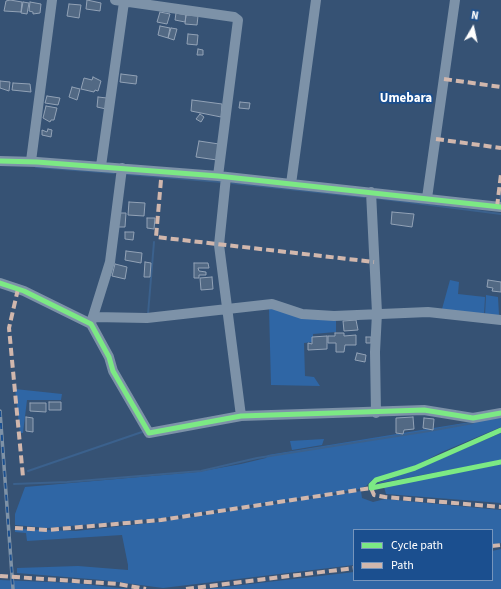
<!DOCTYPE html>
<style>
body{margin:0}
#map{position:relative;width:501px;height:589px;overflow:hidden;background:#365274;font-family:"Source Sans 3",sans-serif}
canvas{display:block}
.legend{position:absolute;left:353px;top:529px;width:140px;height:52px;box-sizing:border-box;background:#1b4f8f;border:1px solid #7695bc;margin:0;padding:5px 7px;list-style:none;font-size:12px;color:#fff}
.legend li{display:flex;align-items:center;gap:8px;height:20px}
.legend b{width:20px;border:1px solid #7695bc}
.north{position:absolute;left:453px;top:8px;width:40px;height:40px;-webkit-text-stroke:3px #1b4f8f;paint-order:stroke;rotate:9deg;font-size:11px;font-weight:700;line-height:16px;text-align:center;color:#fff}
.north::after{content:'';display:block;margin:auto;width:14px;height:18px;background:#fff;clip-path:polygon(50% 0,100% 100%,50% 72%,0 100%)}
</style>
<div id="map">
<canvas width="501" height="589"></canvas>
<ul class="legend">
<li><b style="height:5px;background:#7ce984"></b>Cycle path</li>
<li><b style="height:5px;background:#d1b7ad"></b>Path</li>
</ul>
<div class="north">N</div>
</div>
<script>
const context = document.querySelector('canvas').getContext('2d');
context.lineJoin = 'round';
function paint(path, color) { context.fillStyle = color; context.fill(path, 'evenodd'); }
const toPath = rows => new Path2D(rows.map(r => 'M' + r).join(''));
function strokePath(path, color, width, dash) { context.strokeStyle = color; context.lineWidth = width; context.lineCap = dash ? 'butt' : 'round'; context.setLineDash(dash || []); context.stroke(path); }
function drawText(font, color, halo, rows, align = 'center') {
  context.font = font + ' "Source Sans 3",sans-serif'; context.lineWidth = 3.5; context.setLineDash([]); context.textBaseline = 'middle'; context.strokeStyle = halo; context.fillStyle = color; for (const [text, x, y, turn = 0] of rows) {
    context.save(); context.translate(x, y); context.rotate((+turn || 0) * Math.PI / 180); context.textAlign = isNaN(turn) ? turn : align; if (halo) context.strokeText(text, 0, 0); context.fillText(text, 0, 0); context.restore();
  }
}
const green = toPath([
 [450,280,459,282,458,294,485,297,484,316,442,309],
 [486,295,498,297,499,315,485,315],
 [269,308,336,320,336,332,313,334,313,342,304,343,305,376,314,377,320,386,271,385],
 [15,389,62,394,61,400,27,400,23,433,20,433],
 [501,417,501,427,442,452,417,465,372,480,366,486,359,489,162,518,47,528,15,525,15,514,25,487,197,472,241,464,266,458,268,455],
 [501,433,501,460,375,484,419,468],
 [324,439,322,445,292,450,290,441],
 [501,464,501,503,386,494,384,487],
 [361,491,362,498,373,502,385,499,501,510,501,543,492,545,492,530,354,530,354,565,163,588,102,580,17,573,17,568,78,566,128,570,128,565,122,535,27,541,26,533,15,532,15,529,76,531,159,522],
 [501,549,501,589,207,589,354,572,354,580,492,580,492,551],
 [0,580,74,583,129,589,0,589]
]);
const stream = toPath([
 [36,167,114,173],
 [127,174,221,182],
 [232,183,364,197],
 [376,198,501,214],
 [500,203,501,193],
 [148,314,154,242],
 [28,471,142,432],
 [14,484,67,482,201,471,257,458,429,431,473,423]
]);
const building = toPath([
 [10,0,22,2,21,12,4,11,6,1,10,0],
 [87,0,101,3,100,11,86,9,87,0],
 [23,2,29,3,27,14,21,13,23,2],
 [30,2,41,4,40,13,33,14,33,12,29,11,30,2],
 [69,4,81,5,79,18,67,16,69,4],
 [160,12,170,14,167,24,157,22,160,12],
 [176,13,186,15,185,22,175,20,176,13],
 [186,15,198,16,197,25,185,24,186,15],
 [160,26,170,28,168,38,158,35,160,26],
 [171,28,177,29,174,40,168,38,171,28],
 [188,34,198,35,197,45,187,44,188,34],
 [198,49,203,50,203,55,197,55,198,49],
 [121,74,137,76,136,84,120,82,121,74],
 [93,77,101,81,98,91,95,90,94,92,81,89,84,78,92,80,93,77],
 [0,81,10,82,9,91,0,88,0,81],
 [13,83,30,84,31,92,12,90,13,83],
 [72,87,80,89,77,100,69,97,72,87],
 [47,96,60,98,58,105,45,103,47,96],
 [98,97,107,98,106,109,97,107,98,97],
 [192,100,222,104,221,117,191,111,192,100],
 [240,102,250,103,249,109,239,108,240,102],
 [46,106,57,108,54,120,51,120,50,122,43,118,46,106],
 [200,114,204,117,201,122,196,119,200,114],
 [48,129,52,130,51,137,42,135,42,130,47,132,48,129],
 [199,141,219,144,217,160,196,157,199,141],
 [129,202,145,203,144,216,128,215,129,202],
 [392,212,414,214,412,227,391,224,392,212],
 [120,213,126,213,125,227,118,227,120,213],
 [147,218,155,218,154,229,147,228,147,218],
 [125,232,134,232,133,240,125,239,125,232],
 [126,251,142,253,141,263,125,260,126,251],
 [145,262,151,263,150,277,144,277,145,262],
 [194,263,208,263,209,268,198,268,199,271,206,272,206,275,199,275,199,278,194,278,194,263],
 [115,264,127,267,125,279,112,276,115,264],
 [212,277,213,289,201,290,200,278,212,277],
 [488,280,501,282,501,292,492,291,493,288,487,287,488,280],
 [356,320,358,330,344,331,343,321,356,320],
 [335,333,344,333,344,336,356,335,356,345,345,345,344,352,336,352,336,343,328,343,328,336,335,336,335,333],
 [327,336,327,349,308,350,308,343,312,344,312,337,327,336],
 [366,337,371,337,371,343,366,343,366,337],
 [357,353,366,355,365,362,355,360,357,353],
 [49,402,61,402,61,410,49,410,49,402],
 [30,403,46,403,46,412,30,411,30,403],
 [26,417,33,418,33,432,26,431,26,417],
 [413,417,414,429,404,430,403,434,396,433,396,418,413,417],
 [424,418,434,419,433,430,423,428,424,418]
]);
const minor = toPath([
 [115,0,234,17,238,20,218,176],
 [0,161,37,162,218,176,501,207],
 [31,161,52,0],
 [101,166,124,2],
 [226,177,219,245,241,416],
 [291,184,316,0],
 [371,192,377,313,375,352,376,413],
 [427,198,455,0],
 [0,283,24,291,91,324,109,357,113,371,149,433,241,416,424,410,473,418,501,413],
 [94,317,147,318,272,304,302,314,334,316,428,312,501,320],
 [91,323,110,262,122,168]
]);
const rail = toPath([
 [0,411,13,589]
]);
const quiet = toPath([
 [444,79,501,87],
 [436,139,501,148],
 [161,180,156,237,374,262],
 [497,207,501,174],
 [18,289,9,328,23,477],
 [15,528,47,530,161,520,371,488,374,495,385,497,501,507],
 [492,546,501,545],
 [0,576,118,584,146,589],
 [186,589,354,568]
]);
const cycleway = toPath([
 [0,161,37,162,218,176,501,207],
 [0,283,24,291,91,324,109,357,113,371,149,433,241,416,424,410,473,418,501,413],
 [501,430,415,468,376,480,371,485,371,488,501,462]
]);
const quarterNames = [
 ["Umebara",406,99]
];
paint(green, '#2f66a5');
strokePath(stream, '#3b618d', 2);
paint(building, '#526984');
strokePath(building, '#92a2b6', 1);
strokePath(minor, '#7d92a8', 10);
strokePath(rail, '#7e92a7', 3.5);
strokePath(rail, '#1b4f8f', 2, [6]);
strokePath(quiet, '#d1b7ad', 4, [8, 4]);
strokePath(cycleway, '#7ce984', 5);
drawText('bold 13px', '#fff', '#1b4f8f', quarterNames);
</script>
